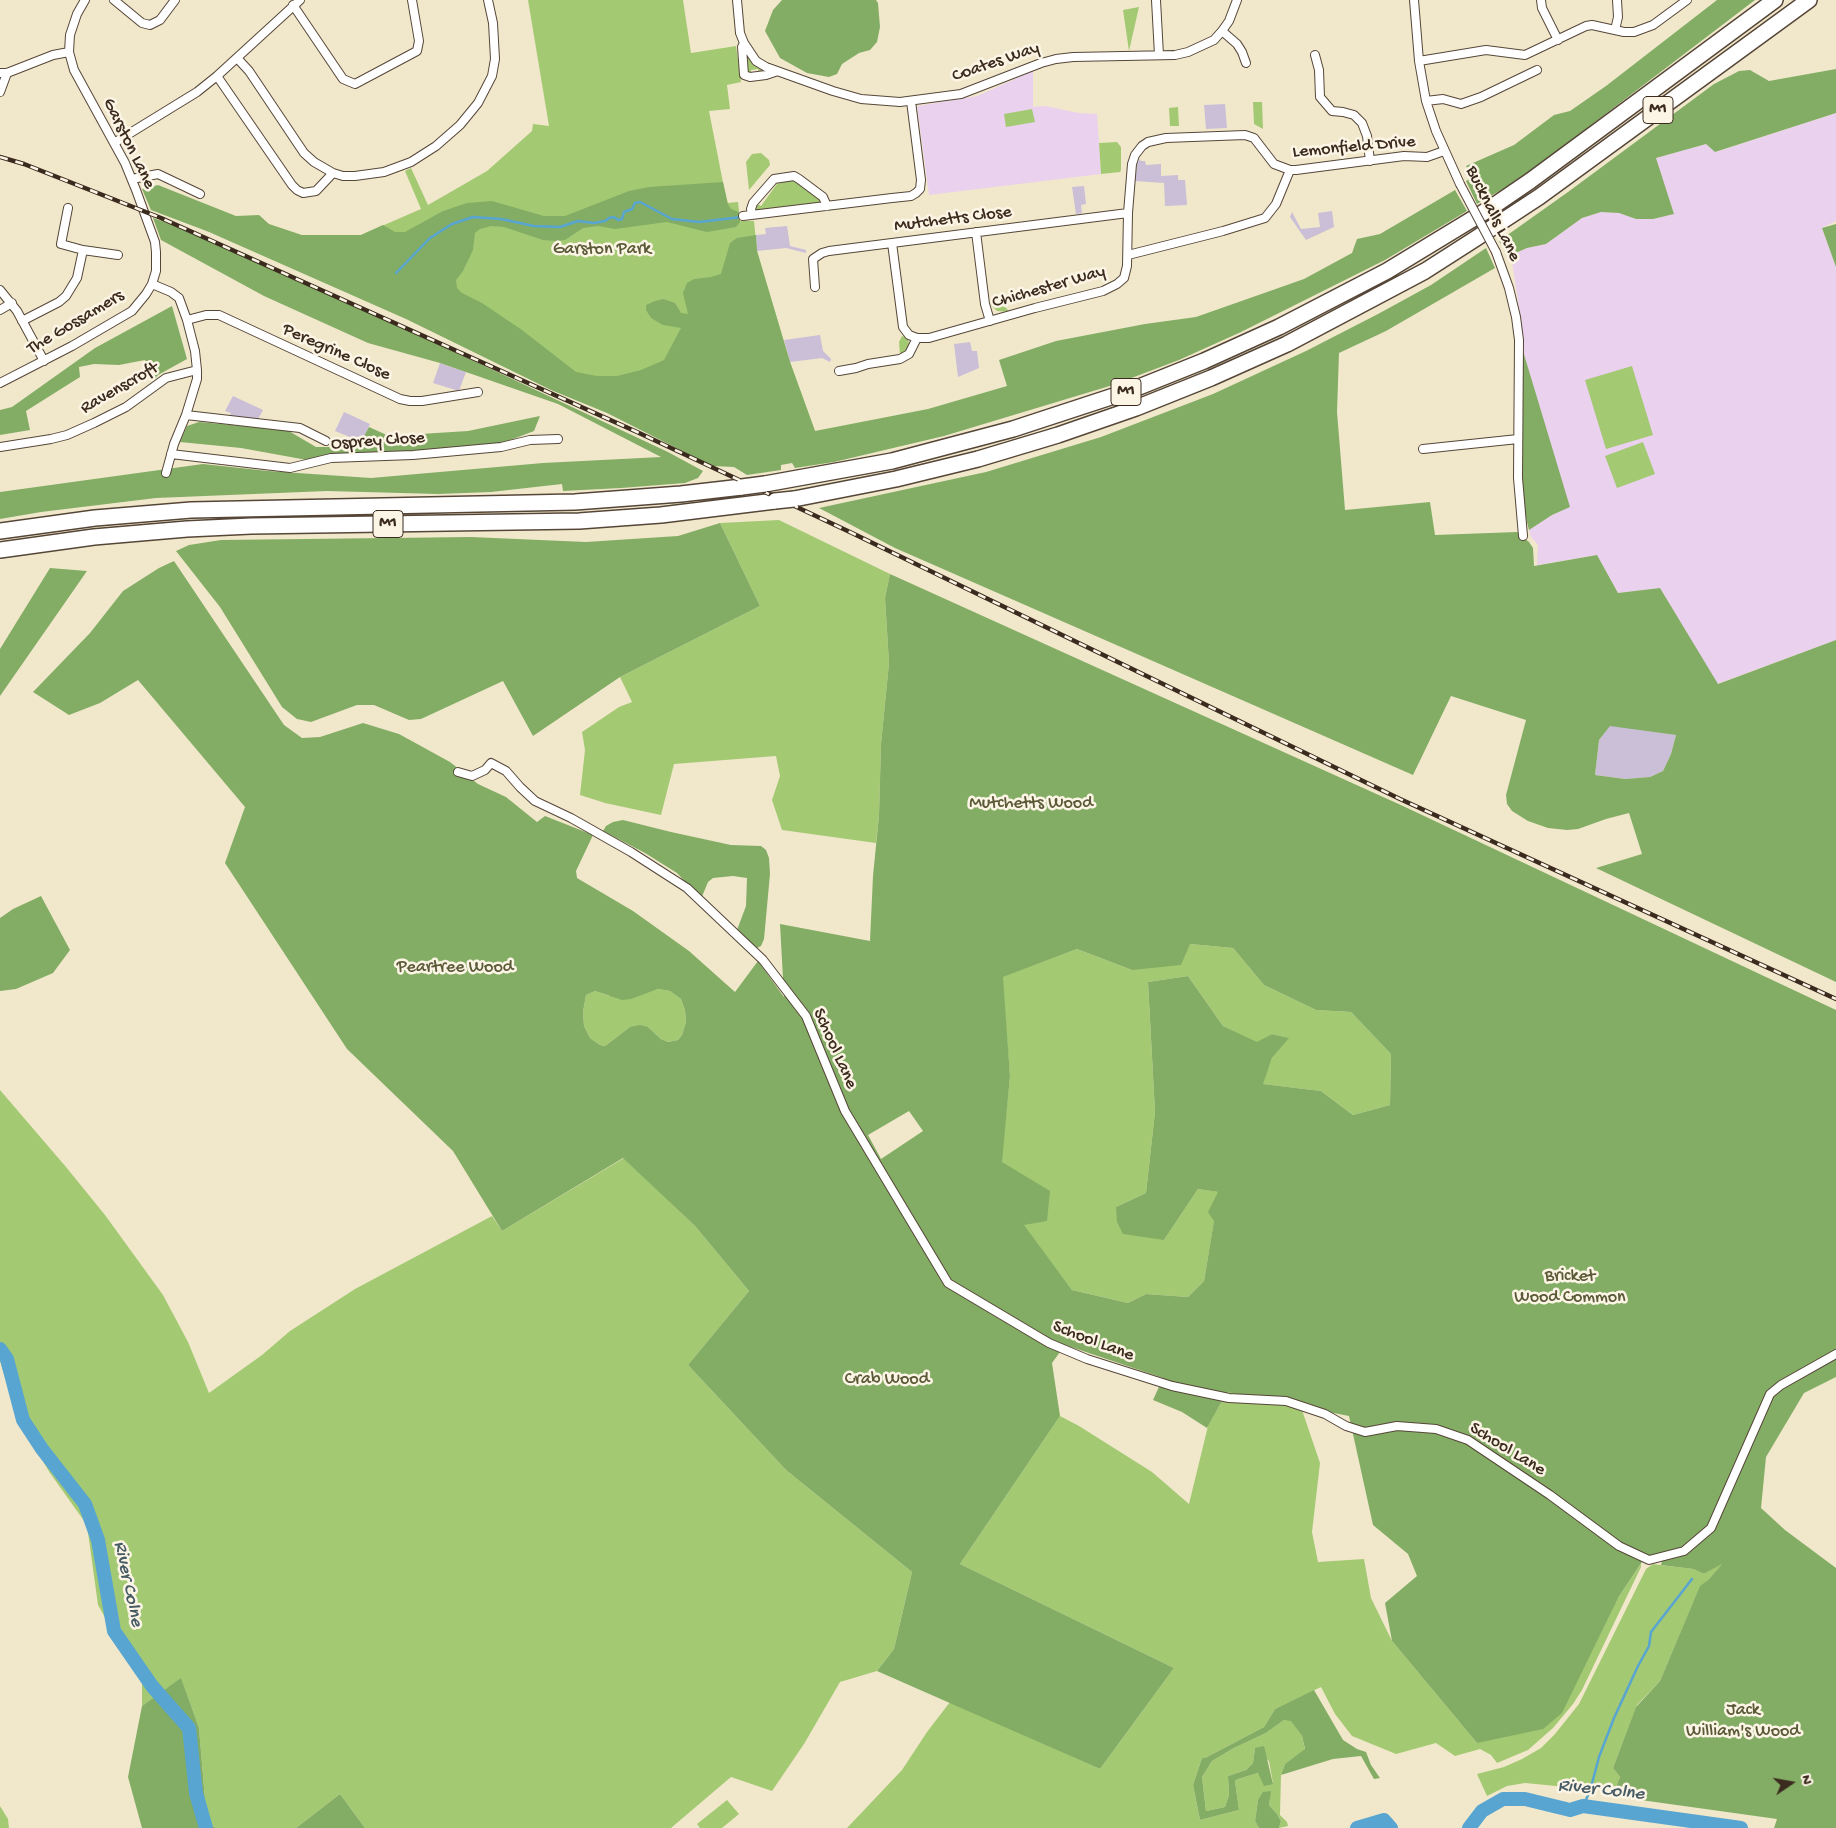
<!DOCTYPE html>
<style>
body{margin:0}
#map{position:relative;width:1836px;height:1828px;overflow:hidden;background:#f1e8cc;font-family:"Gochi Hand",sans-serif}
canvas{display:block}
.north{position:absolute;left:1766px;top:1758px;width:50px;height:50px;-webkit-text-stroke:4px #fcf5e5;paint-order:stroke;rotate:78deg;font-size:14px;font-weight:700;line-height:20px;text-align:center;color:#3b2a1e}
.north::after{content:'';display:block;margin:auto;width:18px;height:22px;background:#3b2a1e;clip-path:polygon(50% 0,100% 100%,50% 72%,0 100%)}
</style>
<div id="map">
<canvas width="1836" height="1828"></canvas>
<div class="north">N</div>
</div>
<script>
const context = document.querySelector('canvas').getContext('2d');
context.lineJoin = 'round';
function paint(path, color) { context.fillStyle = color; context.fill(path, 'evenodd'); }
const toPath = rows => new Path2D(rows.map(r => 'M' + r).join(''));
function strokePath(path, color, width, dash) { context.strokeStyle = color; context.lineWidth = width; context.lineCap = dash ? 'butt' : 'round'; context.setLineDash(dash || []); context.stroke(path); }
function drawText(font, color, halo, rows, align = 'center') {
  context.font = font + ' "Gochi Hand",sans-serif'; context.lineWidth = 5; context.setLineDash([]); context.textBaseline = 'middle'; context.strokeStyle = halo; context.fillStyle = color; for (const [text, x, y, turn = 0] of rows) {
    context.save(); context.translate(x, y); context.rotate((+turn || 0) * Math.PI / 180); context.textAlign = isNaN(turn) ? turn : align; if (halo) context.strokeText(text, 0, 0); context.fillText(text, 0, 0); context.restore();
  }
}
const built = toPath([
 [1033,71,1033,107,1045,106,1079,113,1097,114,1101,174,929,195,917,106,977,96],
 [1836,113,1836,221,1822,228,1836,267,1836,640,1717,684,1660,588,1618,593,1597,555,1537,565,1538,545,1531,537,1529,530,1552,515,1569,507,1523,351,1522,328,1511,255,1527,248,1546,244,1582,218,1601,212,1619,213,1636,219,1653,219,1674,214,1655,158,1706,144,1716,152]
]);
const industrial = toPath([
 [1225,104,1227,128,1206,129,1204,105],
 [1140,159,1141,161,1145,161,1146,165,1161,164,1161,176,1178,175,1178,180,1185,180,1187,205,1165,206,1164,183,1135,181,1137,164],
 [1084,186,1086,204,1081,205,1082,213,1076,214,1072,187],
 [1332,211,1334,227,1306,240,1290,217,1292,212,1301,229,1320,227,1318,213],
 [787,226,790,246,806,250,806,253,786,248,757,251,756,235,766,234,765,228],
 [820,335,823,351,831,359,830,362,822,358,790,362,784,340],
 [970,342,972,351,977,351,979,368,958,377,954,344],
 [440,363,466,372,459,391,433,383],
 [233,396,263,410,258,419,229,416,231,413,225,411],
 [344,412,370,424,362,442,335,431],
 [1610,725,1676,735,1671,754,1663,771,1650,777,1625,779,1595,775,1599,740]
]);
const green = toPath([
 [528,0,683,0,691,53,736,46,741,82,727,85,730,109,709,111,727,203,738,202,740,221,754,221,757,251,790,362,815,431,736,457,302,235,361,235,421,209,405,171,411,168,428,205,487,171,532,131,533,124,549,126],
 [1139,7,1129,51,1123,10],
 [746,54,750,59,766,71,759,74,758,69,751,70,751,75,747,75],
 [1253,102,1262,102,1263,129,1254,124],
 [1178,107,1179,126,1170,126,1169,108],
 [1032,109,1035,122,1006,127,1004,114],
 [1117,142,1121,147,1121,170,1120,172,1101,174,1099,143],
 [761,153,769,160,770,165,749,190,746,162,752,154],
 [791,180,800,182,821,201,821,203,759,211,756,209,757,204,761,206,777,184],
 [989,303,996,303,1005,307,1010,312,997,311],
 [902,336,908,338,909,344,906,353,900,355,899,342],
 [1632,366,1653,435,1606,449,1585,380],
 [1643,442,1655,474,1617,488,1605,456],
 [779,520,890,574,885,598,889,663,881,744,879,815,876,843,782,830,772,800,780,776,776,756,674,764,661,815,605,803,580,795,585,750,582,732,619,707,632,702,620,677,760,606,720,523],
 [1190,944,1233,948,1264,985,1316,1010,1351,1012,1391,1054,1390,1105,1353,1115,1321,1091,1262,1084,1272,1058,1288,1038,1272,1034,1257,1043,1223,1026,1188,976,1148,982,1155,1112,1146,1193,1116,1207,1164,1240,1198,1189,1219,1192,1204,1281,1188,1297,1146,1294,1128,1303,1072,1290,1023,1225,1001,1162,1010,1076,1002,977,1077,949,1132,970],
 [658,989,670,991,681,999,685,1010,686,1022,682,1035,678,1040,668,1042,661,1039,648,1027,630,1027,605,1046,600,1045,590,1038,584,1026,583,1012,586,995,595,991,609,996,646,993],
 [0,1090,66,1167,105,1215,163,1295,188,1342,209,1393,262,1355,290,1331,355,1289,492,1216,502,1231,624,1158,695,1226,749,1291,688,1365,786,1470,912,1572,894,1649,877,1671,840,1682,804,1744,772,1791,731,1777,671,1828,365,1828,340,1794,296,1828,216,1828,207,1823,199,1728,181,1679,142,1706,142,1683,98,1605,87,1525,50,1473,19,1422,0,1361],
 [1227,1392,1301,1407,1320,1463,1312,1532,1318,1562,1364,1559,1371,1598,1392,1641,1477,1743,1618,1598,1641,1564,1641,1567,1582,1690,1573,1704,1553,1728,1528,1750,1497,1763,1491,1755,1480,1749,1455,1756,1436,1743,1396,1754,1352,1736,1335,1714,1321,1687,1275,1709,1264,1727,1205,1758,1202,1758,1193,1785,1200,1820,1239,1810,1235,1781,1238,1779,1258,1773,1273,1783,1269,1761,1255,1748,1253,1763,1246,1770,1228,1776,1229,1795,1225,1807,1206,1811,1202,1777,1212,1761,1234,1748,1266,1733,1284,1720,1291,1720,1302,1736,1305,1750,1285,1764,1281,1775,1280,1815,1287,1822,1288,1826,1279,1828,1281,1821,1277,1814,1269,1805,1270,1791,1258,1800,1255,1821,1259,1828,847,1828,902,1770,927,1732,950,1702,1100,1769,1174,1668,960,1564,1060,1416,1079,1426,1152,1472,1189,1504,1208,1426],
 [1723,1563,1708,1580,1700,1587,1660,1681,1637,1705,1613,1768,1620,1777,1615,1789,1577,1791,1556,1786,1525,1783,1507,1786,1487,1796,1477,1774,1504,1767,1522,1759,1541,1748,1555,1734,1579,1704,1646,1569,1653,1564,1693,1569,1702,1573],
 [727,1800,739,1814,722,1828,700,1828,697,1824],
 [0,1806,8,1819,9,1828,0,1828]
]);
const forest = toPath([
 [782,0,876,0,878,3,880,27,877,42,870,50,859,53,842,64,837,74,829,77,807,73,780,58,765,31,773,10],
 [1717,0,1755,0,1523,177,1477,204,1466,181,1473,177,1466,166,1514,145,1554,115,1570,111,1606,86],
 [1836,69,1836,113,1715,152,1706,144,1656,158,1674,214,1653,219,1636,219,1619,213,1601,212,1582,218,1546,244,1527,248,1511,255,1504,249,1499,241,1568,192,1714,84,1739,71,1750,70,1769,81],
 [723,182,728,204,731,209,739,212,740,222,736,227,707,232,667,222,615,229,598,226,583,228,565,240,556,241,543,240,504,227,491,226,480,229,475,233,473,250,463,271,456,280,457,288,462,293,482,303,522,330,576,372,597,376,617,376,641,370,664,360,681,328,663,325,651,318,646,310,646,305,655,301,663,299,675,303,681,313,688,314,683,293,687,283,694,279,711,277,721,274,730,243,737,238,756,235,757,251,790,362,815,431,928,409,1007,386,999,360,1056,341,1145,324,1196,317,1304,279,1352,253,1357,239,1380,234,1455,190,1467,211,1385,260,1241,332,1179,360,1113,385,944,436,834,462,795,468,792,463,781,465,781,470,747,475,734,467,712,466,607,413,551,390,406,319,209,232,151,210,142,189,158,185,236,216,259,215,269,224,302,235,361,235,383,225,395,232,405,232,443,211,467,203,492,201,544,216,565,216,629,191,649,187],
 [153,218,180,227,410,331,668,452,703,471,698,478,685,483,621,488,563,491,562,484,491,492,438,494,327,491,156,498,41,512,0,519,0,492,203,464,268,471,371,478,543,463,661,457,558,404,440,363,368,343,264,296,161,240],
 [1836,224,1836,267,1822,228],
 [1486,248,1495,268,1386,331,1339,353,1337,412,1345,510,1430,502,1435,535,1517,532,1529,542,1533,548,1534,566,1597,555,1618,593,1660,588,1718,684,1836,640,1836,982,1596,868,1642,854,1629,813,1606,819,1578,829,1567,830,1548,828,1528,821,1512,811,1507,804,1506,795,1526,720,1451,696,1413,775,895,548,819,508,986,472,1101,437,1213,394,1306,351,1378,314,1431,285],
 [1610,726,1676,735,1671,754,1663,771,1650,777,1625,779,1595,775,1599,740],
 [172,306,187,359,158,375,153,381,149,376,145,360,119,365,94,364,79,367,80,377,26,411,30,430,0,435,0,410,12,407,95,348],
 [1523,351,1570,507,1552,515,1529,530,1524,510,1520,467,1523,423],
 [540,416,534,431,500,444,386,453,334,454,307,460,241,448,180,442,187,426,199,422,287,430,316,447,330,447,361,442,369,427,389,436,468,431],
 [720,523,760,606,620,677,533,736,503,681,421,719,409,720,374,705,357,705,311,722,297,719,282,707,220,607,176,551,189,545,221,540,471,537,586,542,678,536],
 [174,561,284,725,302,738,320,737,363,723,399,734,450,762,478,784,506,797,537,822,545,816,593,835,576,871,577,878,633,911,689,951,735,992,758,961,784,997,780,924,870,941,873,876,879,815,881,744,889,663,885,598,890,574,1403,806,1836,1010,1836,1377,1804,1393,1766,1457,1761,1508,1785,1530,1836,1568,1836,1828,1774,1828,1777,1819,1612,1796,1620,1777,1613,1768,1636,1707,1660,1681,1700,1586,1708,1580,1722,1564,1705,1573,1702,1573,1693,1569,1661,1565,1664,1554,1646,1556,1618,1598,1562,1713,1543,1729,1477,1743,1392,1641,1385,1603,1417,1576,1408,1554,1373,1525,1349,1416,1227,1392,1207,1428,1182,1412,1153,1400,1163,1378,1065,1345,1052,1363,1060,1416,960,1564,1174,1668,1100,1769,877,1671,894,1649,912,1572,786,1470,688,1365,749,1291,695,1226,623,1158,502,1231,453,1151,347,1049,225,863,245,807,138,680,100,703,69,715,33,692,90,633,123,591,159,568],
 [1190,944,1233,948,1264,985,1316,1010,1351,1012,1391,1054,1390,1105,1353,1115,1321,1091,1263,1084,1272,1058,1289,1038,1272,1034,1257,1042,1223,1026,1188,976,1148,982,1155,1112,1146,1193,1116,1207,1117,1222,1123,1234,1164,1240,1198,1189,1218,1192,1208,1212,1214,1221,1204,1281,1188,1297,1146,1294,1128,1303,1072,1290,1024,1225,1047,1221,1050,1191,1002,1162,1010,1076,1003,977,1077,949,1132,970,1181,965],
 [658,989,670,991,681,999,685,1010,686,1022,682,1035,678,1040,668,1042,661,1039,648,1027,640,1025,630,1027,605,1046,600,1045,590,1038,584,1026,583,1012,586,995,595,991,622,1000,631,999],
 [909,1111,923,1131,881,1159,868,1135],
 [50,568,87,571,0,696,0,649],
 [623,820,671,832,731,845,761,846,766,850,769,858,770,874,764,939,761,946,757,948,737,930,746,906,747,878,733,876,713,878,708,882,701,899,677,873,645,853,603,831,606,826,613,822],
 [41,896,70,950,53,973,16,989,0,991,0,918,13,909],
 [181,1678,199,1728,207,1823,216,1828,142,1828,128,1777,142,1706],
 [1314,1690,1343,1740,1357,1749,1366,1752,1371,1765,1380,1778,1374,1779,1361,1756,1333,1759,1281,1775,1285,1764,1305,1749,1302,1736,1291,1721,1284,1720,1266,1733,1234,1748,1212,1761,1202,1777,1206,1811,1225,1807,1229,1795,1228,1776,1246,1770,1253,1763,1255,1748,1264,1746,1273,1784,1264,1786,1258,1773,1238,1779,1235,1781,1239,1810,1200,1820,1193,1785,1202,1758,1205,1758,1264,1727,1275,1709],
 [1271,1791,1269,1805,1277,1814,1281,1821,1279,1828,1259,1828,1255,1821,1258,1800,1263,1792],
 [340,1794,365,1828,296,1828]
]);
const stream = toPath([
 [396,273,430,238,452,224,473,217,501,219,534,226,560,227,578,221,594,223,605,221,609,218,614,217,618,220,622,219,624,212,632,209,635,203,640,202,672,219,699,222,742,217],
 [1583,1806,1590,1791,1599,1757,1614,1718,1638,1666,1649,1646,1651,1632,1692,1579]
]);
const river = toPath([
 [0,1349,7,1359,23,1420,42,1449,85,1504,98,1540,114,1631,152,1686,189,1728,196,1793,206,1828],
 [1357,1828,1384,1820,1391,1828],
 [1469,1828,1482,1811,1503,1799,1525,1799,1570,1810,1583,1806,1741,1828]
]);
const street = toPath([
 [114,0,142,23,150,25,160,20,175,0],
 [737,0,740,33,744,43,756,61,766,67,833,91,861,99,900,102,961,94,1041,63,1056,59,1073,57,1175,55,1188,52,1214,40,1222,31,1229,21,1237,0],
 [1156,0,1159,55],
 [1414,0,1419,61,1426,101,1436,131,1460,184],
 [1541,0,1542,8,1558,40],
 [293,5,343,79,355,84,417,51,419,41,412,0],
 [1615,30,1618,17,1617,0],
 [1222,31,1237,44,1242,52,1246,63],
 [744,43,742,47,744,75,750,77,766,75,775,72],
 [1315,55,1319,70,1320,97,1332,111,1343,112,1354,115,1362,123,1367,136,1370,161],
 [237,58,249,71,304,153,314,162,333,173,343,176,355,176,384,172,411,162,436,146,460,125,478,103,492,76,495,59,493,23,488,0],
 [1419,61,1486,50,1525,55,1586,26,1592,25,1624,32,1634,32,1653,25,1687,0],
 [0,73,7,73,53,55,69,52],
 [217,76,292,185,297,190,303,193,316,191,333,173],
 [0,92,7,73],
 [1426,101,1443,99,1461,104,1481,97,1537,70],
 [114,143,197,92,217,76,300,0],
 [132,179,158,174,200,194],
 [68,208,61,244,83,250,118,255],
 [752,215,751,209,753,203,774,179,794,176,799,179,823,197,827,206],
 [743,216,892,198,911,196,916,193,920,189,921,180,911,101],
 [976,232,985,304,990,321],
 [892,243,903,327,909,335,917,338,929,338,1035,308,1103,291,1117,284,1124,278,1127,266,1128,213,1132,164,1135,155,1142,146,1148,142,1166,138,1245,135,1254,138,1274,164,1290,170,1296,170,1404,156,1427,157,1444,151],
 [1496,252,1509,288,1516,317,1519,340,1518,478,1523,536],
 [1128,255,1223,231,1265,218,1276,204,1290,170],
 [152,284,171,292,179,298,187,320,195,351,197,370,197,379,186,415,174,444,166,473],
 [815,287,813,259,822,253,829,251,1128,213],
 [0,290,17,311,44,361],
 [0,310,12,303],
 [187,320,206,315,219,315,357,379,400,399,410,401,422,401,478,392],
 [22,321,59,302,66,296,77,278,83,250],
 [839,371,856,368,868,364,900,359,909,354,917,338],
 [0,383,72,346,132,311,146,294,152,284,156,271,156,252,155,242,136,190,125,163,74,70,69,52,70,35,77,14,85,0],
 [186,415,300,428,326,441],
 [0,447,51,439,67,435,94,423,126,407,166,378,197,370],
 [1423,449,1518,439],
 [171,454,290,468,331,458,413,455,501,447,530,440,558,439],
 [458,772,472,776,485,770,491,763,506,771,520,787,535,801,571,818,631,852,687,888,763,960,806,1016,845,1111,948,1283,1049,1343,1087,1359,1172,1386,1229,1398,1286,1401,1325,1414,1346,1426,1365,1432,1397,1426,1436,1429,1468,1440,1550,1495,1619,1546,1649,1560,1684,1551,1711,1528,1770,1394,1781,1385,1836,1354]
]);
const highway = toPath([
 [765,484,892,461,1013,429,1129,391,1204,361,1279,327,1387,271,1489,209,1530,181,1775,0],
 [794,499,896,479,978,459,1058,435,1136,408,1211,378,1287,344,1425,271,1475,239,1539,197,1809,0],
 [0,531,95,518,191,510,575,502,681,494,742,487],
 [0,550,94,537,187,529,251,526,579,521,661,515,775,501]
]);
const rail = toPath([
 [0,157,24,164,161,218,637,432,852,533,1400,799,1836,999]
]);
const streetBridge = toPath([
 [1460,184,1496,252]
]);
const highwayBridge = toPath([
 [742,487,765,484],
 [775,501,794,499]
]);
const shields = [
 [1658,110,30],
 [1126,392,30],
 [388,524,30]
];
const shieldNames = [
 ["M1",1658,110],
 ["M1",1126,392],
 ["M1",388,524]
];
const streetNames = [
 ["Coates Way",996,63,-19],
 ["Garston Lane",128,144,64],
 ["Lemonfield Drive",1354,148,-5],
 ["Bucknalls Lane",1492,214,64],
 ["Mutchetts Close",953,220,-7],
 ["Chichester Way",1049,288,-16],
 ["The Gossamers",76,323,-31],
 ["Peregrine Close",336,353,24],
 ["Ravenscroft",120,389,-30],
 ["Osprey Close",378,442,-4],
 ["School Lane",834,1049,66],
 ["School Lane",1093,1342,21],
 ["School Lane",1507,1450,32]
];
const parkNames = [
 ["Garston Park",602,250],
 ["Mutchetts Wood",1031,804],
 ["Peartree Wood",455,968],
 ["Bricket",1570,1277],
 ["Wood Common",1570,1298],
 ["Crab Wood",887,1380],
 ["Jack",1743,1711],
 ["William's Wood",1743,1732]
];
const waterNames = [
 ["River Colne",127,1584,78],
 ["River Colne",1601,1791,6]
];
paint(built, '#ead1ed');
paint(industrial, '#cabfd7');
paint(green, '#a4c973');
paint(forest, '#83ad65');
strokePath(stream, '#58a5d1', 2.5);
strokePath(river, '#58a5d1', 14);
strokePath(street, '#564638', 10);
strokePath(highway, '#564638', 18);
strokePath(street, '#fff', 8);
strokePath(highway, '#fff', 15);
strokePath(rail, '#3b2a1e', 4.5);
strokePath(rail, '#fcf5e5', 2.5, [8]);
strokePath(streetBridge, '#564638', 10, []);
strokePath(highwayBridge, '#564638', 18, []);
strokePath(streetBridge, '#fff', 8);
strokePath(highwayBridge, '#fff', 15);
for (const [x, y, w] of shields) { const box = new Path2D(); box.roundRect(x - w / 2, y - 13.5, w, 27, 4); context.fillStyle = '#fcf5e5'; context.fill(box); strokePath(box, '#3b2a1e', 1); }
drawText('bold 16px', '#3b2a1e', null, shieldNames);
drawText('18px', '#3b2a1e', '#fcf5e5', streetNames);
drawText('18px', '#5a5a38', '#fcf5e5', parkNames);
drawText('italic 19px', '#475b66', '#fcf5e5', waterNames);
</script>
